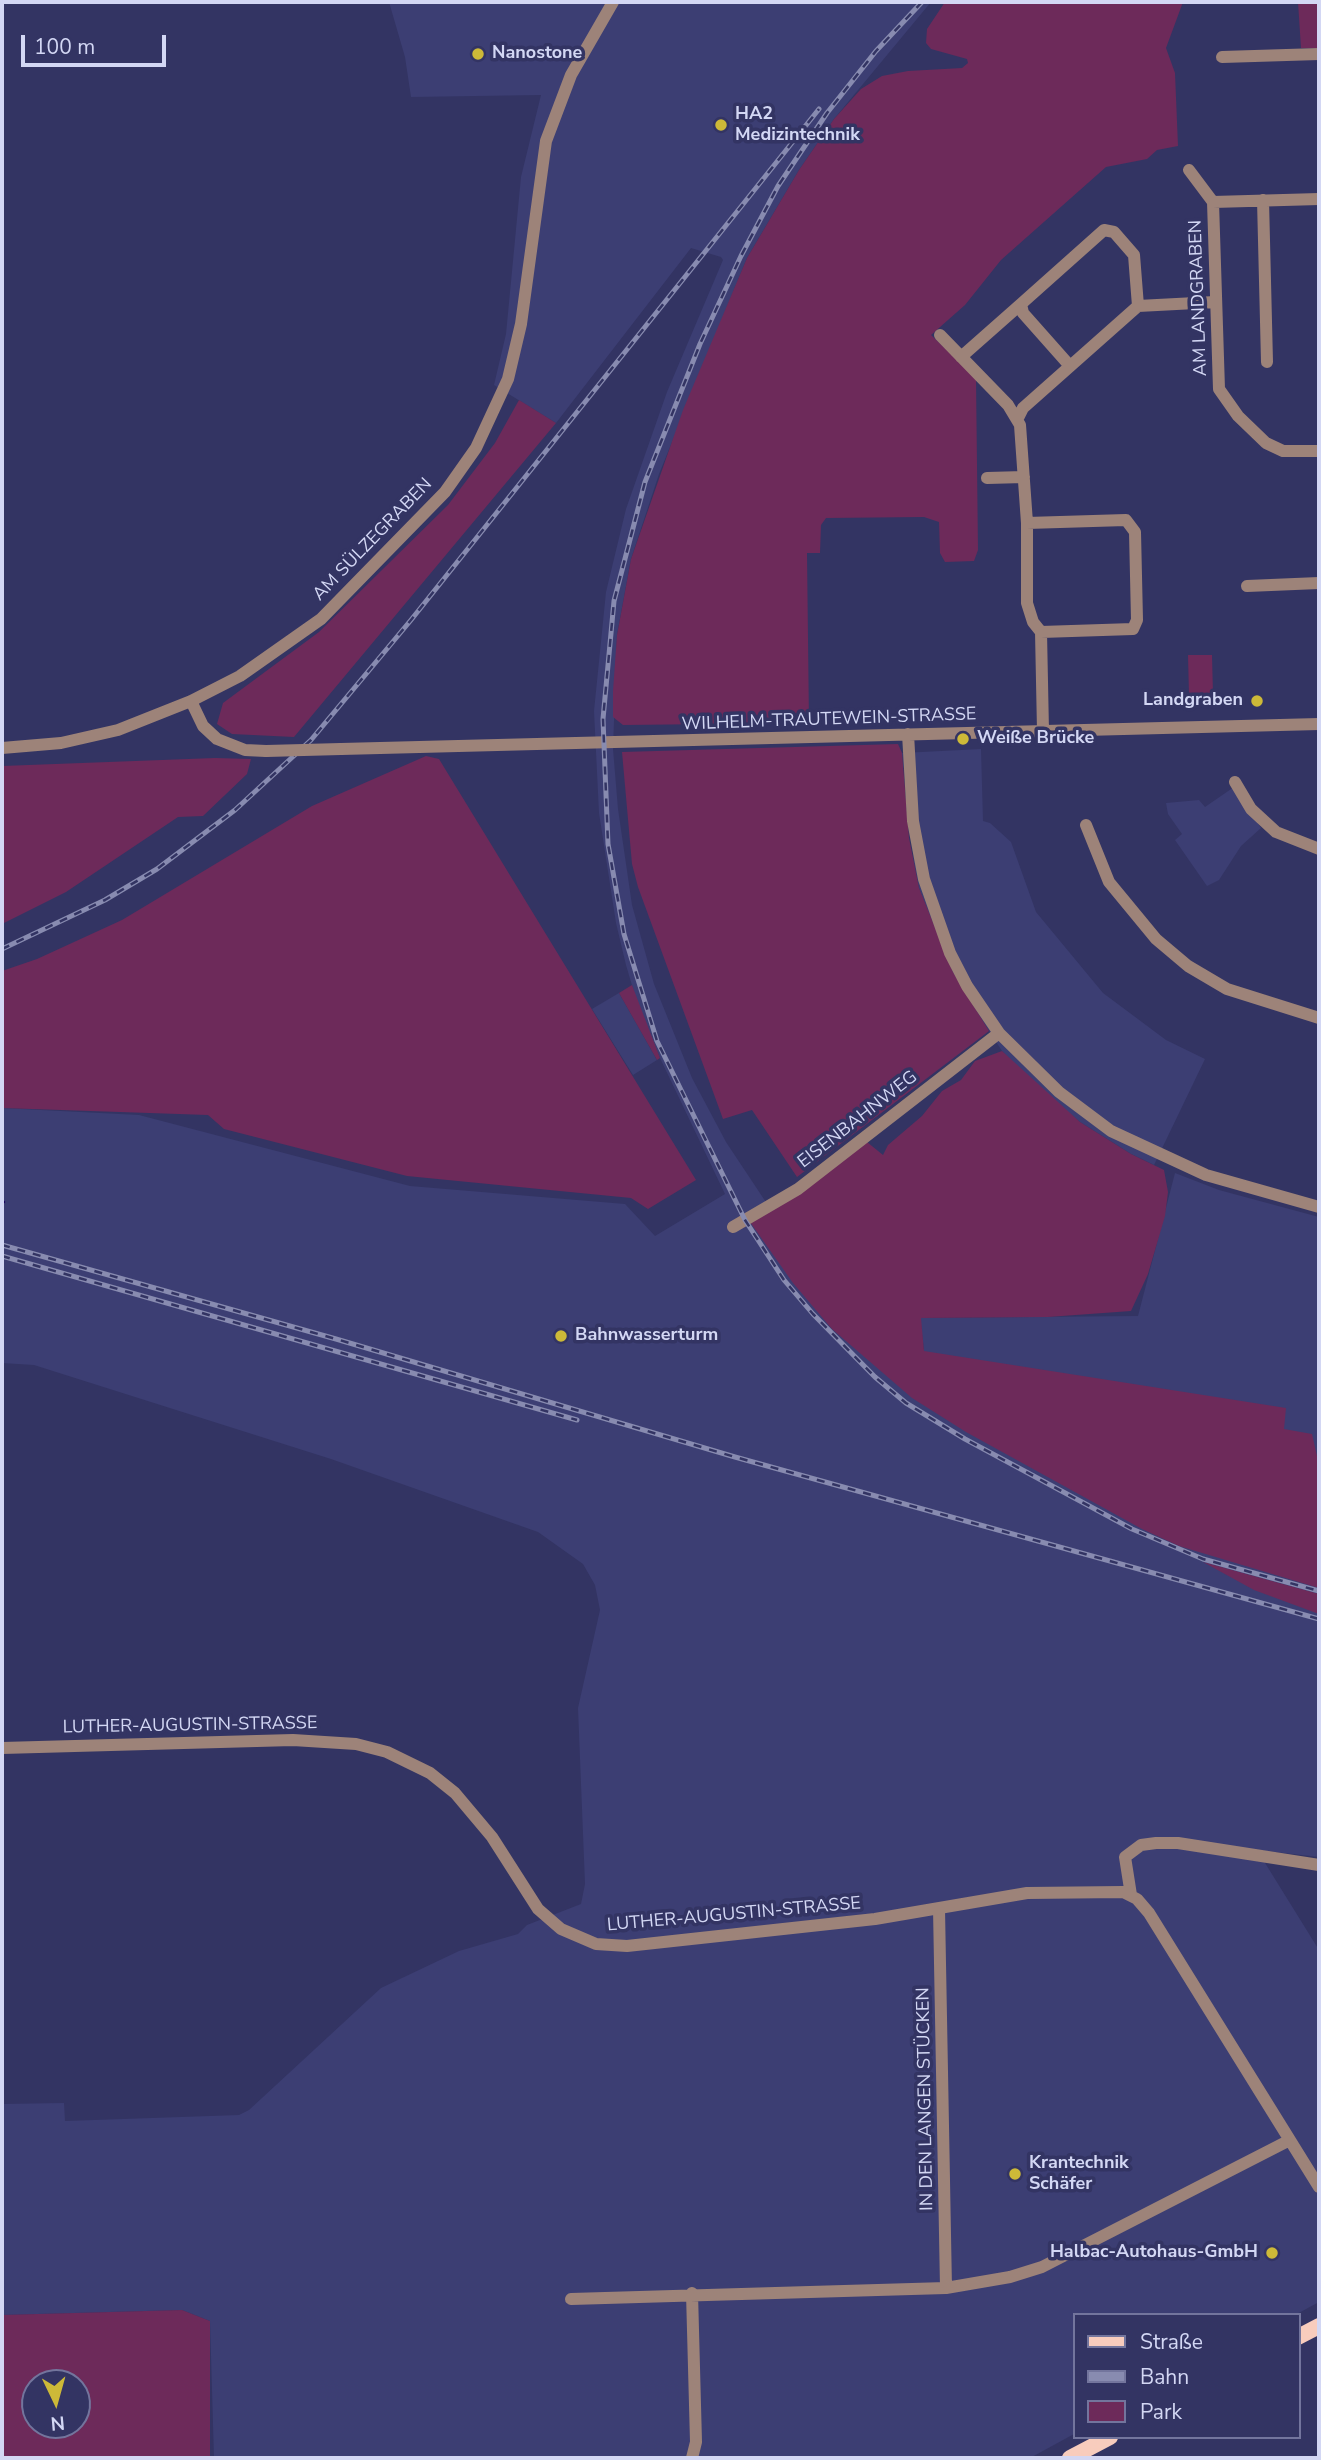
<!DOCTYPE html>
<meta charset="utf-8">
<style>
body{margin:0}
#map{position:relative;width:1321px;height:2460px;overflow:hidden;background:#333463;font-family:"Nunito Sans",sans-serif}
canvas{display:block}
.frame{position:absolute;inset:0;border:4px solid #d3d7f4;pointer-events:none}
.legend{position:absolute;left:1073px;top:2313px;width:228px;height:126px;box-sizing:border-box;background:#333463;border:2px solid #73759d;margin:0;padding:9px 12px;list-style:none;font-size:21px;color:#d3d7f4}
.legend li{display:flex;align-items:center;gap:14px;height:35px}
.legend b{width:35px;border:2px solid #73759d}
.north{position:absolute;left:21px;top:2369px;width:70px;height:70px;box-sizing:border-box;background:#333463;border:2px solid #73759d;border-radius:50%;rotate:175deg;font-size:19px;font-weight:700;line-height:28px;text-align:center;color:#d3d7f4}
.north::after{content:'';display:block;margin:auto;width:24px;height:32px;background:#cdb938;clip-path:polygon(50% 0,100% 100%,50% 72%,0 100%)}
.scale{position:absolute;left:21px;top:35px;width:145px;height:32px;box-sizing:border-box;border:4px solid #d3d7f4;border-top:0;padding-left:9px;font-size:21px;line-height:24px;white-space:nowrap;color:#d3d7f4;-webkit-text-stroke:5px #333463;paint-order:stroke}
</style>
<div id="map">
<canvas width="1321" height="2460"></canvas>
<div class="frame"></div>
<ul class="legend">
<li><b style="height:9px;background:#f8ccbd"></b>Straße</li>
<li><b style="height:9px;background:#888bb0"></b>Bahn</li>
<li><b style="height:19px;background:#6d2a5a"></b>Park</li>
</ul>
<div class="north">N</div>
<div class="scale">100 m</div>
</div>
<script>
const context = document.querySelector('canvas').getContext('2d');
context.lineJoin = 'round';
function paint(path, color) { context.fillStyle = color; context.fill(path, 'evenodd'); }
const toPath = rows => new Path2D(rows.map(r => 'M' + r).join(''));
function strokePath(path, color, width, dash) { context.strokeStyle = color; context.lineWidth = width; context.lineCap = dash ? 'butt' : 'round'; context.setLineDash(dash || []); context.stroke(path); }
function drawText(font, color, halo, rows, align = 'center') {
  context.font = font + ' "Nunito Sans",sans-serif'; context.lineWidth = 7; context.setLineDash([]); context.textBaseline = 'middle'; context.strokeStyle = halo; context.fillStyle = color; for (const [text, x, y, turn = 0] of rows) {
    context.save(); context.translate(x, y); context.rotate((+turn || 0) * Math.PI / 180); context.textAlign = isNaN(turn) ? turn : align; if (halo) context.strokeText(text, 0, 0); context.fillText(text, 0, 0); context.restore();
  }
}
const built = toPath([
 [389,2,931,2,834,119,799,170,747,258,659,474,631,559,617,635,613,749,618,809,632,905,654,984,692,1078,726,1142,805,1261,924,1350,920,1318,1138,1316,1175,1173,1219,1190,1319,1217,1319,1857,1257,1850,1319,1950,1319,2302,1295,2315,1074,2315,1074,2434,1030,2458,214,2458,210,2321,182,2310,2,2315,2,2104,64,2103,65,2121,239,2115,249,2110,381,1988,459,1951,518,1934,527,1925,581,1904,585,1884,578,1708,600,1610,595,1585,583,1564,538,1532,331,1459,34,1365,2,1363,2,1108,139,1115,410,1186,625,1204,655,1236,725,1194,660,1058,639,1009,626,965,616,923,599,813,594,711,606,592,626,509,667,392,723,260,721,257,691,248,556,423,494,385,506,334,521,177,541,95,411,97,405,57],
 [981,749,983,821,990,823,1011,842,1036,912,1103,993,1166,1040,1205,1059,1154,1165,1131,1154,1080,1122,1027,1078,1002,1051,962,989,944,955,919,888,914,863,902,753],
 [1234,787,1261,828,1241,846,1219,880,1207,886,1175,840,1182,834,1168,814,1166,803,1199,800,1205,807],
 [619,993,657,1060,633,1075,592,1009]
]);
const green = toPath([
 [945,2,1183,2,1166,48,1175,73,1178,146,1157,150,1147,159,1106,167,1001,260,965,305,931,335,976,378,978,550,974,561,945,562,940,553,939,522,924,517,826,518,821,525,820,553,807,553,809,723,623,725,613,717,613,691,617,635,631,559,683,410,747,258,799,170,834,119,861,89,882,76,908,71,962,68,968,63,967,59,931,49,926,43,927,29],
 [1298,2,1319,2,1319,48,1301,48],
 [519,400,556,423,294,737,232,734,217,724,223,703,319,632,448,505,495,443],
 [1188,655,1212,655,1213,694,1189,695],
 [898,744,902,753,909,838,919,888,953,972,989,1031,797,1177,752,1110,723,1119,638,887,632,864,622,752],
 [426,756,439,759,696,1180,648,1209,631,1198,407,1176,224,1129,208,1115,2,1108,2,971,37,959,122,920,312,806],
 [215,758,251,759,247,774,203,816,178,817,66,892,2,924,2,766],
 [632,985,660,1058,657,1060,619,993],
 [1002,1051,1080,1122,1131,1154,1164,1170,1168,1192,1165,1216,1148,1274,1131,1311,1048,1317,921,1318,924,1351,1286,1408,1284,1429,1312,1434,1319,1465,1319,1588,1179,1546,1142,1529,966,1432,912,1398,832,1329,793,1283,750,1222,867,1142,883,1155,888,1145,922,1116,942,1091,961,1080,975,1061],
 [1203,1562,1319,1594,1319,1614,1254,1590],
 [182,2310,210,2321,210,2458,2,2458,2,2315],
 [77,2383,77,2425,35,2425,35,2383]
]);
const stream = toPath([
 [2,1201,4,1202]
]);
const minor = toPath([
 [1222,57,1319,54],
 [1189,170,1213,202,1219,389,1238,416,1266,443,1283,451,1319,451],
 [1263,200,1267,362],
 [1213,202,1319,199],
 [940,335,1008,405,1020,425,1027,523,1027,603,1033,622,1041,632,1043,731],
 [961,357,1021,304],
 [1070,366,1023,313,1021,304,1104,230,1114,232,1134,255,1138,306],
 [1018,418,1023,408,1138,306,1215,302],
 [987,478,1024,477],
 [1027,523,1126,520,1135,532,1137,620,1133,629,1041,632],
 [1247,586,1319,583],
 [191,701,203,726,217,739,245,750,266,751],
 [908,734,913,821,924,879,950,953,967,986,999,1033,1059,1092,1111,1131,1206,1175,1319,1207],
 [2,748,61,743,118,730,191,701,240,676,321,619,445,492,476,448,508,379,521,324,546,141,571,75,613,2],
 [341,749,1319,724],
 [1235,782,1251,809,1276,832,1319,849],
 [1086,825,1109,882,1156,939,1188,966,1227,989,1319,1018],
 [733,1227,798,1189,999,1033],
 [2,1748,293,1740,356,1744,387,1752,430,1773,455,1793,492,1837,538,1909,561,1929,596,1944,627,1946,875,1919,1027,1893,1123,1892,1137,1899,1149,1913,1319,2187],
 [1131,1895,1125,1857,1141,1845,1156,1843,1178,1843,1319,1865],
 [939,1909,946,2288],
 [571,2299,946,2288,1010,2277,1042,2267,1288,2141],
 [692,2458,696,2442,692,2293]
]);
const major = toPath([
 [1298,2337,1319,2326],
 [1070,2458,1110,2437]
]);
const rail = toPath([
 [922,2,876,51,827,113,778,186,741,256,700,344,645,482,614,601,603,719,608,844,624,934,657,1041,745,1220,784,1280,813,1314,875,1377,906,1403,965,1439,1132,1529,1203,1559,1319,1591],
 [2,949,105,900,157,869,235,810,311,740,411,620,819,109],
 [2,1245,336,1339,735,1457,1319,1619],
 [2,1256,577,1420]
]);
const minorBridge = toPath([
 [266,751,341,749]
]);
const markers = [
 [478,54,7,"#cdb938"],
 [721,125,7,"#cdb938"],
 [1257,701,7,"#cdb938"],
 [963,739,7,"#cdb938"],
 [561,1336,7,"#cdb938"],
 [1015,2174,7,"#cdb938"],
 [1272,2253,7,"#cdb938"]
];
const poiNames = [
 ["Nanostone",492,54],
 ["HA2",735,115],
 ["Medizintechnik",735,136],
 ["Landgraben",1243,701,"right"],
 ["Weiße Brücke",977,739],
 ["Bahnwasserturm",575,1336],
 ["Krantechnik",1029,2164],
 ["Schäfer",1029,2185],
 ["Halbac-Autohaus-GmbH",1258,2253,"right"]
];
const streetNames = [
 ["AM LANDGRABEN",1199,298,-92],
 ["AM SÜLZEGRABEN",373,540,-46],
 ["WILHELM-TRAUTEWEIN-STRASSE",829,720,-2],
 ["EISENBAHNWEG",858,1120,-38],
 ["LUTHER-AUGUSTIN-STRASSE",190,1726,-1],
 ["LUTHER-AUGUSTIN-STRASSE",734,1915,-5],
 ["IN DEN LANGEN STÜCKEN",926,2099,-91]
];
paint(built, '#3c3e73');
paint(green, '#6d2a5a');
strokePath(stream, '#1b035f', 2.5);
strokePath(minor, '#9d8379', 12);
strokePath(major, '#f8ccbd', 16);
strokePath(rail, '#888bb0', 5);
strokePath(rail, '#333463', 2.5, [8]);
strokePath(minorBridge, '#9d8379', 12);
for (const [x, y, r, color] of markers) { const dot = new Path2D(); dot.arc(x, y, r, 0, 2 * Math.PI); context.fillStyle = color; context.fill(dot); strokePath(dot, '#333463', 2.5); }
drawText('bold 18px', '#d3d7f4', '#333463', poiNames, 'left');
drawText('18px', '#d3d7f4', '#333463', streetNames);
</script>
